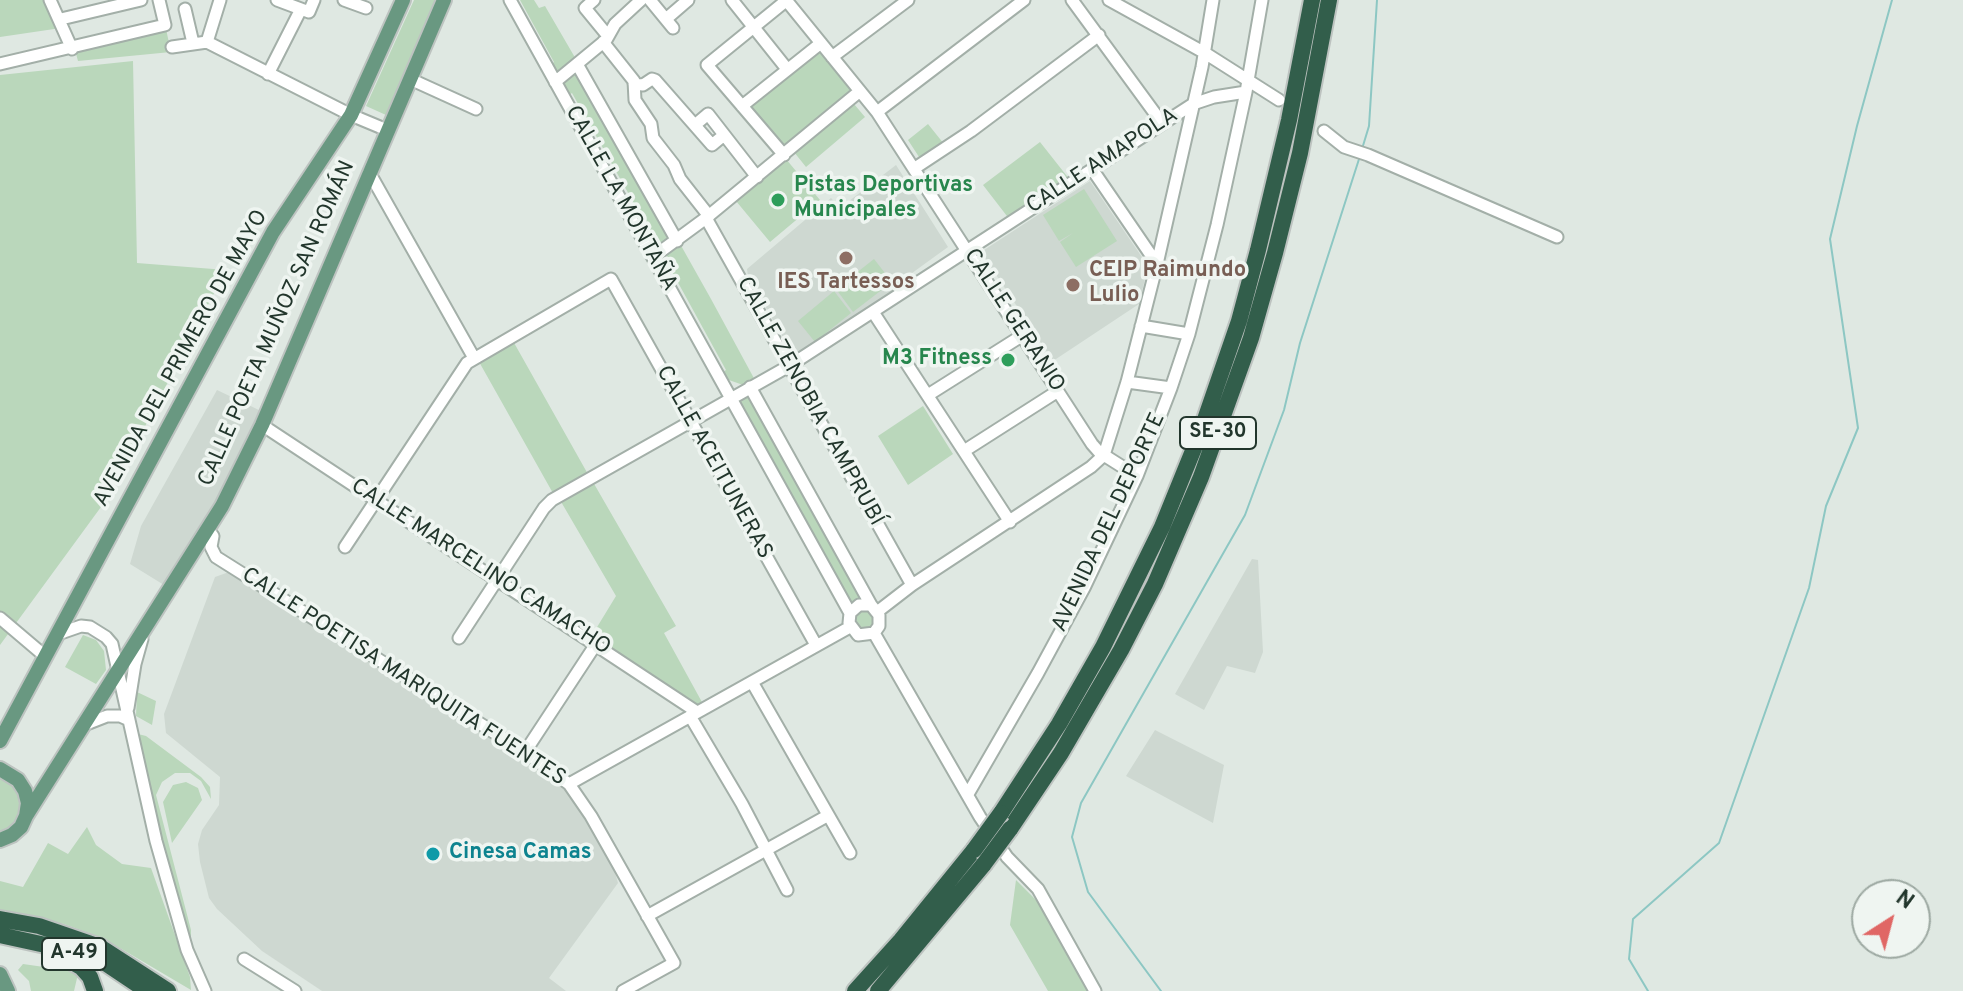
<!DOCTYPE html>
<meta charset="utf-8">
<style>
body{margin:0}
#map{position:relative;width:1963px;height:991px;overflow:hidden;background:#dfe8e2;font-family:Overpass,sans-serif}
canvas{display:block}
.north{position:absolute;left:1851px;top:879px;width:80px;height:80px;box-sizing:border-box;background:#eff5f1;border:2px solid #9da9a2;border-radius:50%;rotate:36deg;font-size:22px;font-weight:700;line-height:32px;text-align:center;color:#22362c}
.north::after{content:'';display:block;margin:auto;width:28px;height:36px;background:#e06765;clip-path:polygon(50% 0,100% 100%,50% 72%,0 100%)}
</style>
<div id="map">
<canvas width="1963" height="991"></canvas>
<div class="north">N</div>
</div>
<script>
const context = document.querySelector('canvas').getContext('2d');
context.lineJoin = 'round';
function paint(path, color) { context.fillStyle = color; context.fill(path, 'evenodd'); }
const toPath = rows => new Path2D(rows.map(r => 'M' + r).join(''));
function strokePath(path, color, width, dash) { context.strokeStyle = color; context.lineWidth = width; context.lineCap = dash ? 'butt' : 'round'; context.setLineDash(dash || []); context.stroke(path); }
function drawText(font, color, halo, rows, align = 'center') {
  context.font = font + ' Overpass,sans-serif'; context.lineWidth = 7; context.setLineDash([]); context.textBaseline = 'middle'; context.strokeStyle = halo; context.fillStyle = color; for (const [text, x, y, turn = 0] of rows) {
    context.save(); context.translate(x, y); context.rotate((+turn || 0) * Math.PI / 180); context.textAlign = isNaN(turn) ? turn : align; if (halo) context.strokeText(text, 0, 0); context.fillText(text, 0, 0); context.restore();
  }
}
const built = toPath([
 [896,165,948,247,901,281,904,286,794,357,748,276,747,269,831,198,840,208],
 [1090,181,1148,266,1139,304,1053,361,981,252],
 [217,390,261,411,224,489,164,585,130,564,141,526],
 [1252,559,1258,560,1263,652,1255,673,1227,666,1204,710,1175,694],
 [229,572,555,779,573,797,614,869,618,883,549,978,566,991,322,991,262,951,217,909,209,898,200,862,198,844,202,830,219,805,220,777,166,733,164,714,215,577],
 [1155,730,1224,765,1213,823,1126,776]
]);
const green = toPath([
 [0,0,47,0,61,28,0,37],
 [414,0,437,0,386,115,366,106],
 [520,0,534,0,539,8,545,6,577,61,556,73,550,66,554,62],
 [166,29,171,52,78,61,75,50],
 [820,48,854,90,783,148,749,107],
 [133,61,137,263,226,270,109,496,0,645,0,75],
 [576,66,675,240,655,252,649,244,654,239,572,93,567,96,560,80],
 [854,104,865,117,806,167,794,152],
 [928,124,944,144,921,160,908,140],
 [1040,142,1070,180,1010,220,983,185],
 [786,159,820,200,770,242,736,201],
 [1084,189,1117,241,1076,267,1060,242,1073,233,1059,241,1043,215],
 [679,242,711,299,756,382,746,386,726,379,721,373,726,370,670,268,664,270,657,257],
 [874,259,892,282,853,312,836,289],
 [834,291,851,313,815,342,798,321],
 [513,341,589,476,554,495,478,360],
 [750,391,867,600,849,608,732,400],
 [923,406,953,454,908,485,878,436],
 [593,482,676,626,664,633,703,704,697,705,591,637,616,596,560,500],
 '856 620a9 9 0 1 1 18 0a9 9 0 1 1-18 0Z',
 [83,635,96,640,104,651,106,670,96,684,65,667],
 [137,692,156,701,152,725,136,716],
 [138,734,146,736,201,777,210,787,211,799,201,781,190,773,175,773,162,782,156,795,191,930,191,945,153,811],
 [0,775,18,787,23,805,16,824,0,835],
 [186,782,198,788,202,800,172,843,163,802,173,785],
 [87,827,96,845,122,864,151,868,190,977,191,990,103,938,64,924,0,911,0,881,23,887,48,843,68,854],
 [1016,880,1042,906,1090,991,1048,991,1010,925],
 [51,962,78,974,74,991,31,991,29,981,18,970,23,964,44,967]
]);
const stream = toPath([
 [1362,149,1369,126,1377,0],
 [1161,991,1088,892,1072,837,1081,803,1245,515,1284,410,1300,343,1360,156],
 [1648,991,1629,959,1633,919,1719,843,1809,588,1826,506,1858,428,1830,239,1857,126,1892,0]
]);
const minor = toPath([
 [50,0,72,49],
 [277,0,309,12,314,0],
 [344,0,366,8],
 [510,0,850,613],
 [594,0,585,8,608,36],
 [650,0,673,28],
 [732,0,787,69],
 [786,0,877,112,1092,444,1099,452,1137,476],
 [1072,0,1162,123],
 [1109,0,1205,53,1279,100],
 [185,9,193,43],
 [61,19,141,0],
 [666,19,688,0],
 [207,42,220,0],
 [603,42,634,81,635,100,651,124,653,138,674,165,680,179,709,216],
 [172,47,207,42,351,115,387,130],
 [832,57,908,0],
 [0,64,165,25,159,0],
 [577,64,677,241],
 [268,74,301,9],
 [410,79,476,109],
 [555,82,606,40,615,24,641,0],
 [634,84,643,85,652,79,655,80,712,145,724,135],
 [742,106,821,43],
 [877,112,1024,0],
 [695,125,708,114,757,177],
 [1324,131,1344,147,1368,155,1557,237],
 [784,155,707,65,787,0],
 [915,168,971,131,1099,35],
 [1092,169,1157,264],
 [369,172,474,358],
 [706,218,912,585],
 [653,257,706,218,860,91],
 [873,312,1010,522],
 [1141,326,1189,334],
 [1127,382,1171,388],
 [750,387,871,605,879,615,879,626,874,633,858,635,849,623,850,613,859,605,871,605],
 [928,395,1023,335],
 [262,425,697,712],
 [964,451,1058,391],
 [208,530,213,536,211,547,216,557],
 [345,547,467,363,611,279,816,645],
 [216,557,525,752,569,784,591,816,674,963,623,991],
 [877,612,912,585,1091,467,1104,455,1127,382,1157,264,1202,67,1213,0],
 [0,618,46,657],
 [874,633,980,817,1007,857,1038,889,1095,991],
 [58,634,81,626,90,627,106,637,112,644,156,841,187,950,205,991],
 [459,638,544,508,552,500,789,366,1193,104,1214,97,1246,92],
 [752,682,850,853],
 [128,708,135,664,142,639],
 [690,716,742,804,787,890],
 [84,725,107,716,120,716,129,720],
 [525,752,596,644],
 [569,784,850,627],
 [968,794,1038,673,1084,588,1137,476,1171,388,1189,334,1217,225,1246,92,1262,0],
 [647,916,827,816],
 [244,959,295,991]
]);
const major = toPath([
 [0,741,273,232,351,115,403,0],
 [0,769,18,780,25,791,28,803,26,816,21,827,12,835,0,840],
 [26,816,222,506,262,425,444,0],
 [0,974,8,991]
]);
const highway = toPath([
 [1001,813,1059,724,1103,647,1162,527,1201,431,1239,321,1258,250,1289,120,1312,0],
 [1010,829,1061,753,1121,650,1155,584,1201,477,1251,338,1275,253,1300,153,1329,0],
 [0,919,39,926,100,947,168,991],
 [0,935,50,946,83,958],
 [73,947,101,960,147,991],
 [67,959,81,967,90,977,95,991],
 [855,991,901,940,974,850],
 [878,991,984,864]
]);
const highwayBridge = toPath([
 [974,850,1001,813],
 [984,864,1010,829]
]);
const markers = [
 [778,200,8,"#2e9e5b"],
 [846,258,8,"#8d6e63"],
 [1073,285,8,"#8d6e63"],
 [1008,360,8,"#2e9e5b"],
 [433,854,8,"#0f9aa8"]
];
const shields = [
 [1218,433,76],
 [74,954,64]
];
const shieldNames = [
 ["SE-30",1218,433],
 ["A-49",74,954]
];
const streetNames = [
 ["CALLE AMAPOLA",1103,162,-33],
 ["CALLE LA MONTAÑA",620,199,61],
 ["CALLE GERANIO",1013,321,57],
 ["CALLE POETA MUÑOZ SAN ROMÁN",278,324,-66],
 ["AVENIDA DEL PRIMERO DE MAYO",182,359,-61],
 ["CALLE ZENOBIA CAMPRUBÍ",809,402,61],
 ["CALLE ACEITUNERAS",713,463,61],
 ["AVENIDA DEL DEPORTE",1110,523,-65],
 ["CALLE MARCELINO CAMACHO",480,568,33],
 ["CALLE POETISA MARIQUITA FUENTES",403,678,33]
];
const leisureNames = [
 ["Pistas Deportivas",794,187],
 ["Municipales",794,212],
 ["M3 Fitness",992,360,"right"]
];
const educationNames = [
 ["CEIP Raimundo",1089,272],
 ["Lulio",1089,297],
 ["IES Tartessos",846,284,"center"]
];
const cultureNames = [
 ["Cinesa Camas",449,854]
];
paint(built, '#ced8d1');
paint(green, '#bad7bb');
strokePath(stream, '#8dc7c3', 2);
strokePath(minor, '#a3afa8', 15);
strokePath(major, '#bdc3c0', 18);
strokePath(highway, '#bdc3c0', 20);
strokePath(minor, '#fff', 11);
strokePath(major, '#699881', 14);
strokePath(highway, '#325e4b', 16);
strokePath(highwayBridge, '#bdc3c0', 20, []);
strokePath(highwayBridge, '#325e4b', 16);
for (const [x, y, r, color] of markers) { const dot = new Path2D(); dot.arc(x, y, r, 0, 2 * Math.PI); context.fillStyle = color; context.fill(dot); strokePath(dot, '#eff5f1', 3); }
for (const [x, y, w] of shields) { const box = new Path2D(); box.roundRect(x - w / 2, y - 16, w, 32, 6); context.fillStyle = '#eff5f1'; context.fill(box); strokePath(box, '#22362c', 2); }
drawText('bold 20px', '#22362c', null, shieldNames);
drawText('22px', '#22362c', '#eff5f1', streetNames);
drawText('bold 22px', '#27864d', '#eff5f1', leisureNames, 'left');
drawText('bold 22px', '#785e54', '#eff5f1', educationNames, 'left');
drawText('bold 22px', '#0d838f', '#eff5f1', cultureNames, 'left');
</script>
